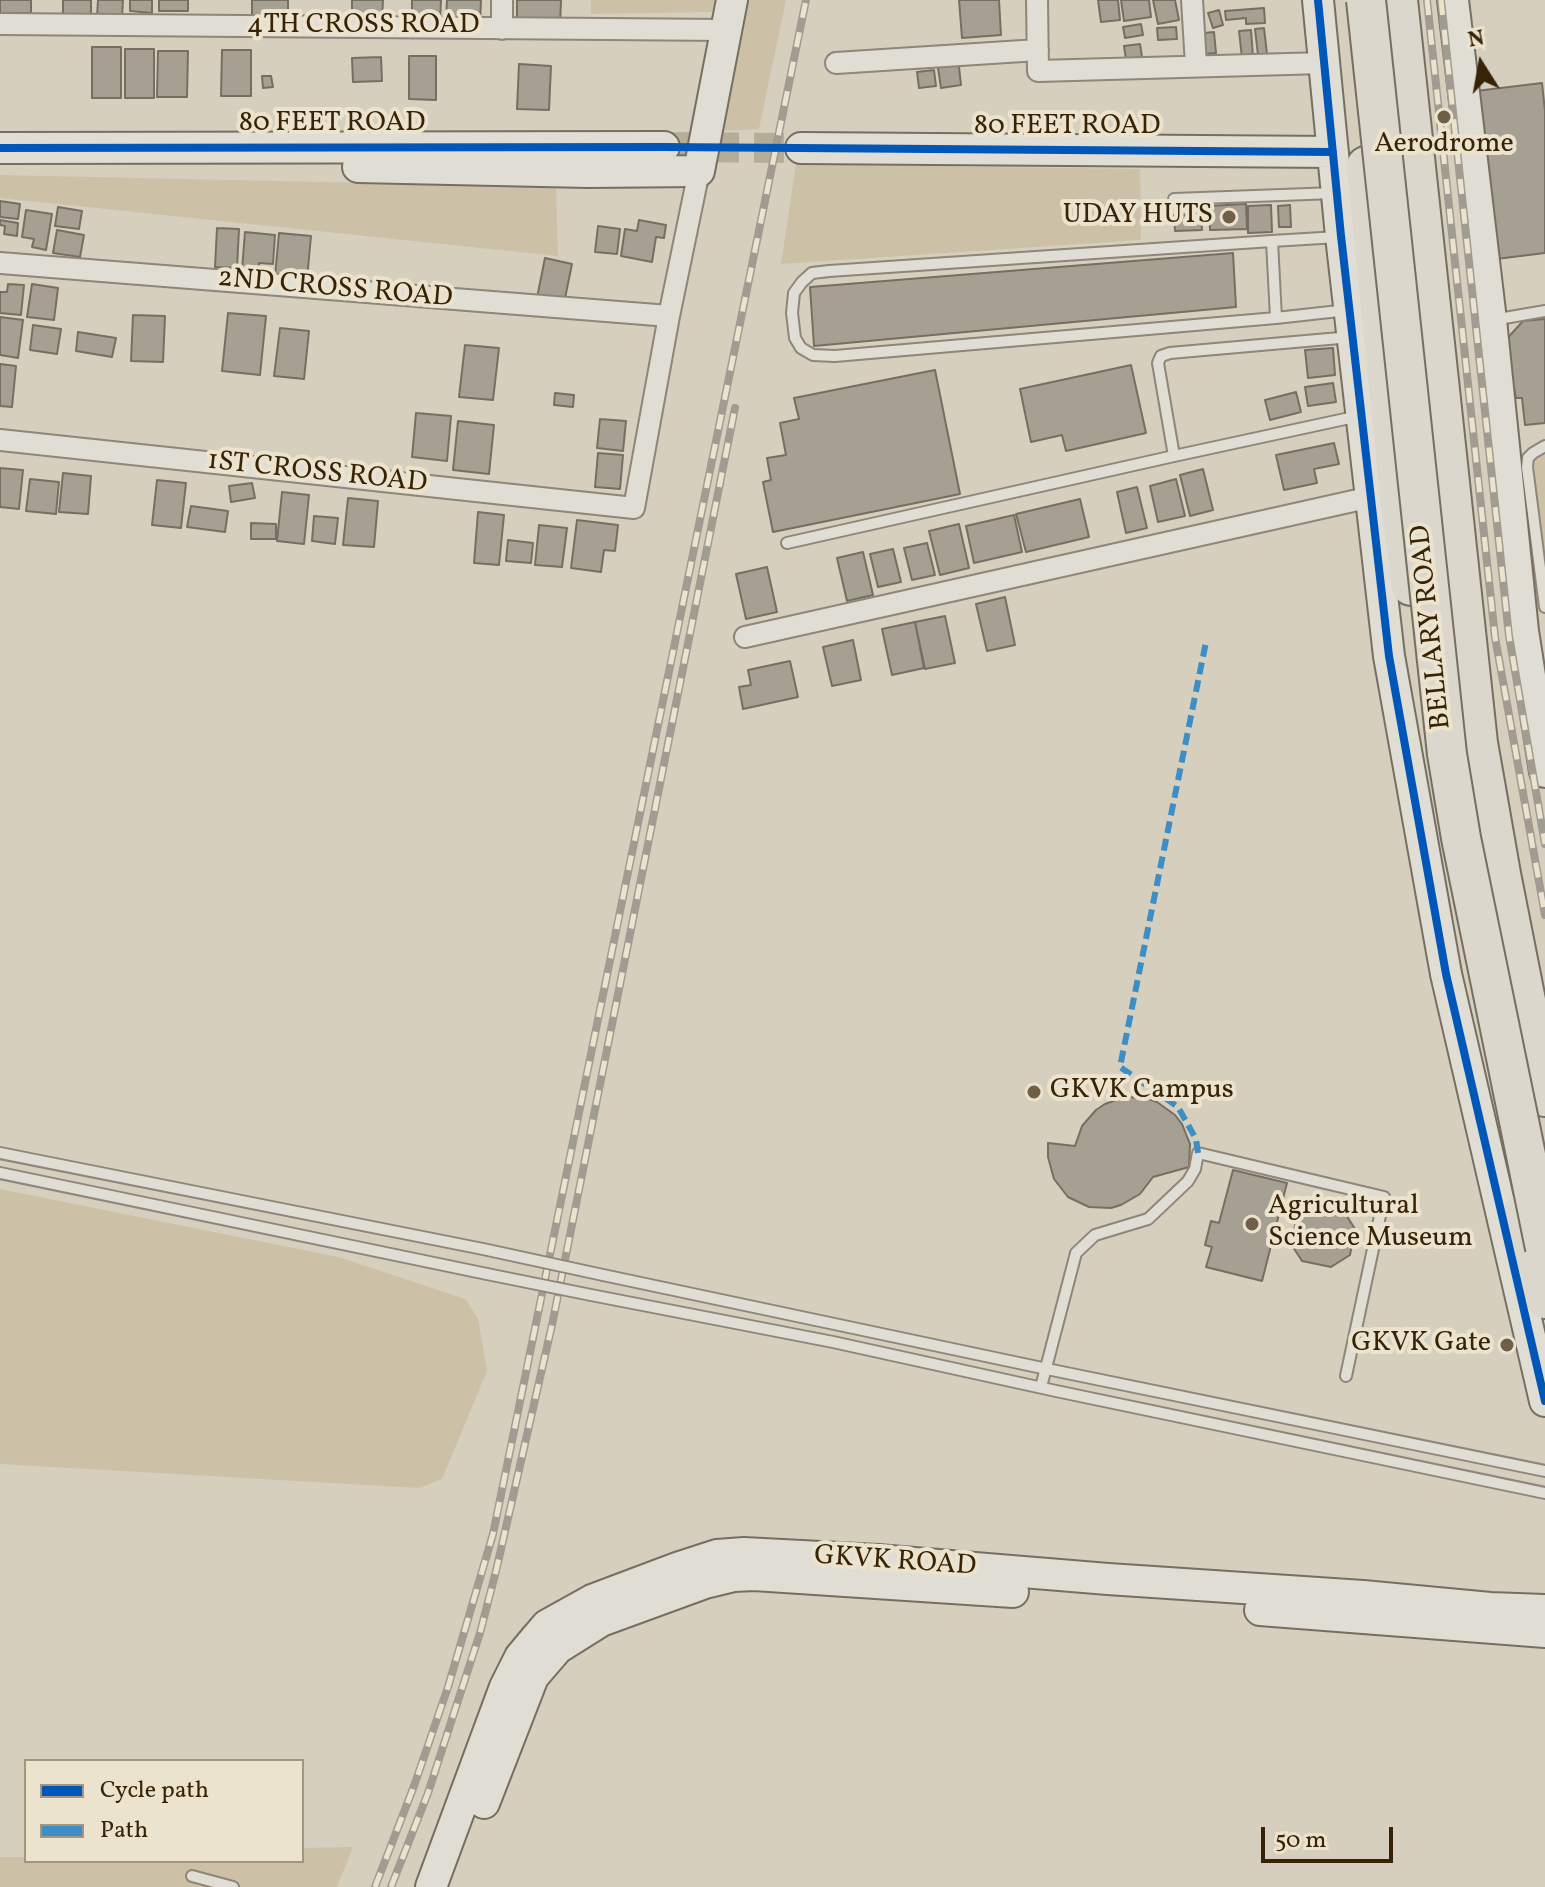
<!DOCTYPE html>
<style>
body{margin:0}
#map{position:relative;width:1545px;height:1887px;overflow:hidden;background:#d6cfbe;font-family:Vollkorn,serif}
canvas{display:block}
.legend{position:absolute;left:24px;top:1759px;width:280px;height:104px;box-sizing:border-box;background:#ece3ce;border:2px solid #a4967e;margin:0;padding:10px 14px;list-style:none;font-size:24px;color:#372305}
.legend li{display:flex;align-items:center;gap:16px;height:40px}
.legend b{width:40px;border:2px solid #a4967e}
.north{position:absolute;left:1441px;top:24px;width:80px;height:80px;-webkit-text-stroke:6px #ece3ce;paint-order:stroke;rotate:349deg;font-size:22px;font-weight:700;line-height:32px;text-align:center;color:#372305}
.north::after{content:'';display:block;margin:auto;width:28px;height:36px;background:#372305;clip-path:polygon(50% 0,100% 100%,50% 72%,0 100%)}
.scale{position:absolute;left:1261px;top:1827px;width:132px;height:36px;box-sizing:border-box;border:4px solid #372305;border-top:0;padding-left:10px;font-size:24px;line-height:28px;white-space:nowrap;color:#372305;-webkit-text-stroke:6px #ece3ce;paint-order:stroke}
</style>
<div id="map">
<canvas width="1545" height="1887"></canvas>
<ul class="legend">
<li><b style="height:10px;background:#0057b8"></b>Cycle path</li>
<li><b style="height:10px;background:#3d8ec5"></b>Path</li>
</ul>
<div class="north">N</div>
<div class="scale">50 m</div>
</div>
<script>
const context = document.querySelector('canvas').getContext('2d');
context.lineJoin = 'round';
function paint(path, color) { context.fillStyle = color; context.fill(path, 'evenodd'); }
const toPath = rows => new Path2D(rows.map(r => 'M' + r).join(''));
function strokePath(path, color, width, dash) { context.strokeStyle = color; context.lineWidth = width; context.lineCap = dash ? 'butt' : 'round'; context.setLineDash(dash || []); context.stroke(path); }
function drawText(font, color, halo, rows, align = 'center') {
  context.font = font + ' Vollkorn,serif'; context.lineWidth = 8; context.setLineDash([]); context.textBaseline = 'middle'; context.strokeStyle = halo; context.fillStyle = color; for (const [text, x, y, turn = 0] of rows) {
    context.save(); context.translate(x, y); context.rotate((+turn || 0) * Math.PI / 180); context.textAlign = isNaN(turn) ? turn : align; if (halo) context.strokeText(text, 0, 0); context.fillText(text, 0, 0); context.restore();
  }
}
const green = toPath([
 [591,0,715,0,712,12,591,14],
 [746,0,786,0,759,129,721,131],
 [796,164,1140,169,1141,240,781,264],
 [0,175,556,187,558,256,0,198],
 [1545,452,1545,553,1534,472,1535,462,1538,456],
 [0,1189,338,1257,465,1299,478,1318,487,1371,442,1479,419,1488,0,1464],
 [353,1847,337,1887,0,1887,0,1857,26,1857,26,1861,302,1861,302,1848]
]);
const building = toPath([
 [0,0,31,0,31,13,0,13,0,0],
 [63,0,91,0,91,16,63,16,63,0],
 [98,0,123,0,122,18,97,17,98,0],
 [130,0,152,0,152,13,130,11,130,0],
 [159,0,188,0,188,11,159,11,159,0],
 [252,0,288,0,288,17,252,17,252,0],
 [352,0,383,0,382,20,352,20,352,0],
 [412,0,441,0,440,22,412,22,412,0],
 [447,0,481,0,480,23,446,22,447,0],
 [517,0,561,0,560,25,517,25,517,0],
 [959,0,999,0,1001,35,962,38,959,0],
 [1098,0,1118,0,1120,20,1101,22,1098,0],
 [1121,0,1149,0,1151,17,1124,21,1121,0],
 [1153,0,1175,0,1179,20,1158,24,1153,0],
 [1264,8,1265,23,1246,24,1246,18,1226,20,1225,11,1264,8],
 [1219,10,1223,25,1213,28,1208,13,1219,10],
 [1141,24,1143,35,1125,38,1123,27,1141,24],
 [1176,27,1177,39,1158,40,1157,28,1176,27],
 [1264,28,1267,54,1258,55,1255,29,1264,28],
 [1251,30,1253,57,1242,58,1239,31,1251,30],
 [1214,32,1216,53,1206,54,1204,33,1214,32],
 [1140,44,1142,57,1126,59,1124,46,1140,44],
 [92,47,121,47,121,98,92,98,92,47],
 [125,49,154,49,154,98,125,98,125,49],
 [222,50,251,50,251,96,221,96,222,50],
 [158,51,188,51,187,97,157,97,158,51],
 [409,56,436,56,436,100,409,99,409,56],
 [381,57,382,81,353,82,352,58,381,57],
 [958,58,961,85,941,88,937,61,958,58],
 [519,64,551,66,549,110,517,109,519,64],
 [934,70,936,86,919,88,917,72,934,70],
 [262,76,271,76,273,87,263,88,262,76],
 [1542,83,1545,111,1545,253,1496,259,1476,91,1542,83],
 [0,201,20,204,18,219,0,217,0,201],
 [1246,204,1247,229,1210,230,1209,206,1246,204],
 [1271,205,1272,232,1248,233,1248,206,1271,205],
 [1290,205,1291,227,1279,227,1278,206,1290,205],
 [58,207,82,211,79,229,55,226,58,207],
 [26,210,52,214,46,250,32,247,34,239,22,237,26,210],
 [1201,214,1202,230,1175,231,1174,215,1201,214],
 [0,220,18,223,17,236,4,234,5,226,0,225,0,220],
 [639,220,666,225,664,238,656,237,652,262,621,256,625,229,637,231,639,220],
 [598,226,620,229,617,254,595,252,598,226],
 [217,228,239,229,237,268,215,267,217,228],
 [57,230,84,235,80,257,53,253,57,230],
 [245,232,275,235,273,264,259,263,258,272,242,270,245,232],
 [279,233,311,236,307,279,275,276,279,233],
 [1233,253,1236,307,814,346,810,287,1233,253],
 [545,258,572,264,564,303,537,298,545,258],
 [8,284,24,285,21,315,0,313,0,292,7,292,8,284],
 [32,284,58,288,54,320,27,317,32,284],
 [228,313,266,316,260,375,222,371,228,313],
 [133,315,165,316,163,362,131,361,133,315],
 [0,317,23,320,18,358,0,355,0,317],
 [1545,319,1545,423,1525,425,1522,398,1516,398,1514,388,1510,389,1504,342,1523,321,1545,319],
 [33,325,61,329,57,354,30,350,33,325],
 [280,328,309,331,304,379,274,376,280,328],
 [78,332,116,338,112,357,76,351,78,332],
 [465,345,499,348,493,400,459,397,465,345],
 [1333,348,1335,375,1308,378,1305,350,1333,348],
 [0,364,16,366,12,407,0,406,0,364],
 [1131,365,1146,433,1066,451,1062,435,1031,442,1020,389,1131,365],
 [935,370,960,494,773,532,763,482,771,480,767,458,786,455,780,423,799,419,794,398,935,370],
 [1333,383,1336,402,1308,406,1305,387,1333,383],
 [1296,392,1301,412,1270,420,1265,400,1296,392],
 [555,393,574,395,573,407,554,405,555,393],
 [416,413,451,416,447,461,412,457,416,413],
 [600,419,626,421,623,451,597,448,600,419],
 [458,421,494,425,489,474,453,470,458,421],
 [1334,443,1339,464,1314,469,1317,483,1284,490,1276,455,1334,443],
 [598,453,623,455,620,489,595,487,598,453],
 [0,468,23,470,19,509,0,507,0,468],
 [1203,469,1213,510,1190,516,1180,475,1203,469],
 [63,473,91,476,88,514,59,512,63,473],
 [30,479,59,482,56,514,26,511,30,479],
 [1176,479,1185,516,1158,522,1150,486,1176,479],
 [157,480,186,483,181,528,152,525,157,480],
 [252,483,255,498,231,502,229,486,252,483],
 [1137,487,1147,528,1126,533,1117,492,1137,487],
 [282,492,309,495,304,544,277,541,282,492],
 [348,498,378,501,374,547,343,545,348,498],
 [1080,499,1089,537,1026,552,1016,514,1080,499],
 [191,506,228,511,225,532,187,527,191,506],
 [478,512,504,515,499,565,474,563,478,512],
 [1014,515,1022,552,974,563,966,526,1014,515],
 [314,516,338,518,335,544,312,541,314,516],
 [577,520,618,525,615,551,604,550,601,572,571,568,577,520],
 [251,523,276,524,276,539,251,539,251,523],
 [959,524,969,568,940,575,929,531,959,524],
 [539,525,567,528,562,567,535,565,539,525],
 [508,540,533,543,531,563,506,561,508,540],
 [927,543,935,575,912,580,904,548,927,543],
 [893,549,901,582,878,587,870,554,893,549],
 [863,552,873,595,847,601,837,558,863,552],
 [767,567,777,612,746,619,736,574,767,567],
 [1005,597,1015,645,987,651,976,604,1005,597],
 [945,616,955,663,925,669,915,622,945,616],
 [915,622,924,668,892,675,882,629,915,622],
 [853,640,861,680,832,686,823,647,853,640],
 [790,661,798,697,743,709,739,687,751,685,748,670,790,661],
 [1125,1097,1146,1098,1157,1102,1175,1115,1182,1124,1190,1144,1189,1167,1153,1177,1140,1194,1121,1205,1111,1208,1089,1207,1068,1197,1054,1179,1048,1157,1048,1143,1075,1146,1082,1126,1096,1110,1105,1104,1125,1097],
 [1233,1170,1287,1183,1262,1281,1206,1267,1212,1247,1205,1245,1211,1221,1219,1223,1233,1170],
 [1310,1203,1343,1210,1355,1229,1350,1255,1331,1267,1302,1261,1291,1244,1297,1217,1310,1203]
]);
const secondaryTunnel = toPath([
 [664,147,801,148]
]);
const lane = toPath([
 [1174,199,1335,193],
 [1272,241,1276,318,835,356,813,355,801,348,795,338,792,313,794,293,802,282,812,273,829,271,1272,241,1338,237],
 [1276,318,1348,310],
 [1493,320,1545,311],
 [1545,446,1533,453,1528,458,1527,467,1545,607],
 [1174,456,1158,363,1161,356,1170,353,1351,337],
 [787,543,1174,456,1359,416],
 [0,1153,483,1249],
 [0,1173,487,1274],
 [603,1275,1047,1369,1545,1471],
 [591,1295,833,1342,1056,1391,1545,1493],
 [1041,1387,1076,1253,1095,1235,1148,1219,1188,1181,1195,1169,1198,1153,1384,1197,1346,1376],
 [192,1876,233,1887]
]);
const street = toPath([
 [1037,0,1038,71,1324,63],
 [1192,0,1196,65],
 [0,24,726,30],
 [502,29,502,0],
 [836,63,1038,50],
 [0,263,669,316],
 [0,440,634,508,669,316,699,171],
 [745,637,1371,497]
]);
const secondary = toPath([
 [1318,0,1341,236,1389,656,1446,974,1545,1401],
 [1453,0,1491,320,1523,631,1545,772],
 [0,148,664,147],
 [801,148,1333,152],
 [358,167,588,172,699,171,732,0],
 [1260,1610,1545,1632],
 [484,1803,533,1677,558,1648,601,1621,705,1583,734,1576,754,1575,1013,1592],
 [431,1887,505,1687,520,1657,535,1639,547,1625,592,1600,677,1568,717,1555,744,1553,878,1560,1108,1579,1363,1596,1490,1608,1545,1610]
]);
const highway = toPath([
 [1398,0,1478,743,1501,874,1545,1097],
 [1366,166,1399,496,1411,586],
 [1523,1213,1545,1299]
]);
const rail = toPath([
 [1427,0,1495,637,1545,915],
 [1441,0,1509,636,1545,844],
 [375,1887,414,1786,448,1687,493,1534,806,0],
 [391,1887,428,1793,480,1633,496,1571,552,1325,735,408]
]);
const laneBridge = toPath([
 [483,1249,603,1275],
 [487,1274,591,1295]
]);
const highwayBridge = toPath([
 [1366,0,1447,754,1461,838,1545,1248]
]);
const quiet = toPath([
 [1198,1153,1196,1139,1178,1107,1120,1067,1206,642]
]);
const cycleway = toPath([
 [1318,0,1341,236,1389,656,1446,974,1545,1401],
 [0,148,664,147,1333,152]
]);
const markers = [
 [1444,117,8,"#6f5f46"],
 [1229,217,8,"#6f5f46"],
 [1034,1092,8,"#6f5f46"],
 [1252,1224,8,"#6f5f46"],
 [1507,1345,8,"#6f5f46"]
];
const streetNames = [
 ["4TH CROSS ROAD",363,27],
 ["80 FEET ROAD",332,125],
 ["80 FEET ROAD",1067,128],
 ["2ND CROSS ROAD",335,290,5],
 ["1ST CROSS ROAD",317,474,6],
 ["BELLARY ROAD",1433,627,-96],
 ["GKVK ROAD",895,1563,4]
];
const poiNames = [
 ["Aerodrome",1444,146,"center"],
 ["UDAY HUTS",1213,217],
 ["GKVK Campus",1050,1092,"left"],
 ["Agricultural",1268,1208,"left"],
 ["Science Museum",1268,1240,"left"],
 ["GKVK Gate",1491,1345]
];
paint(green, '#ccc1a7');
paint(building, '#a6a093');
strokePath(building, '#766f61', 2);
strokePath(secondaryTunnel, '#b6ad99', 30, [30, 15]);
strokePath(lane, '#8d8679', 14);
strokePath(street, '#8d8679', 24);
strokePath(secondary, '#766f61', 34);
strokePath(highway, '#766f61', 42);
strokePath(lane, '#e0ddd4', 10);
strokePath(street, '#e0ddd4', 20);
strokePath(secondary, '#e0ddd4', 30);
strokePath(highway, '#dbd7cc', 38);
strokePath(rail, '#a19c92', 8);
strokePath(rail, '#ece3ce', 5, [15]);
strokePath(laneBridge, '#8d8679', 14, []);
strokePath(highwayBridge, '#766f61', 42, []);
strokePath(laneBridge, '#e0ddd4', 10);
strokePath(highwayBridge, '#dbd7cc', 38);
strokePath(quiet, '#3d8ec5', 6, [12, 6]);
strokePath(cycleway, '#0057b8', 8);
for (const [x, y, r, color] of markers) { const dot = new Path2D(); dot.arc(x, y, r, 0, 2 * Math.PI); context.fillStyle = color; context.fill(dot); strokePath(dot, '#ece3ce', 3); }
drawText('28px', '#372305', '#ece3ce', streetNames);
drawText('28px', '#372305', '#ece3ce', poiNames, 'right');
</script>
